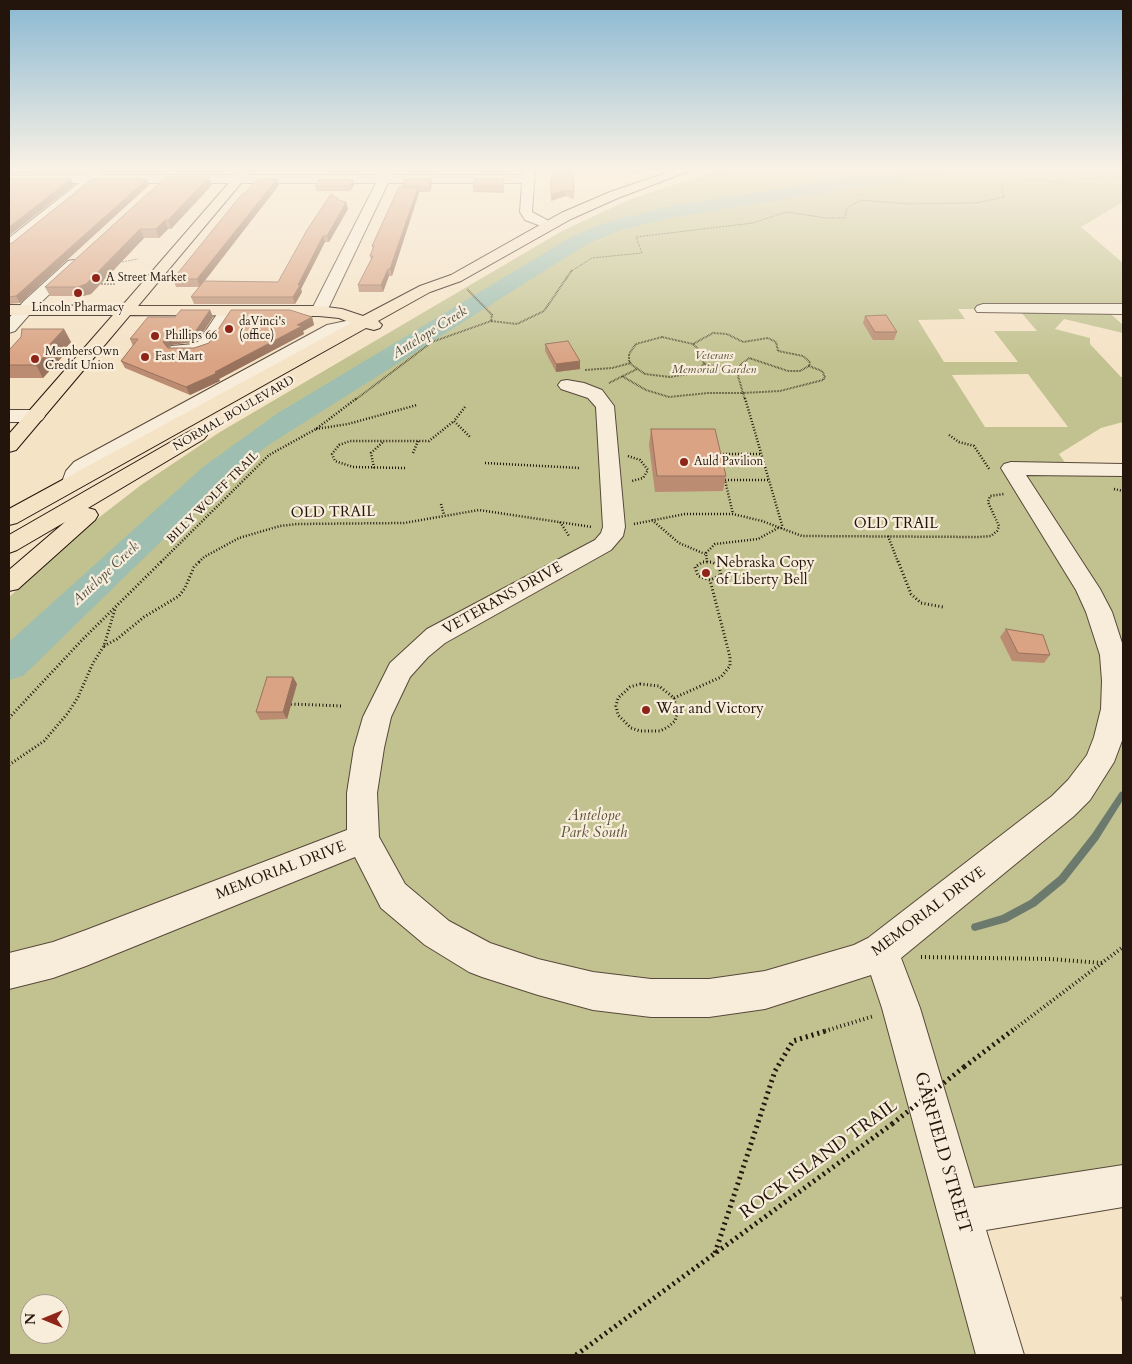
<!DOCTYPE html>
<style>
body{margin:0}
#map{position:relative;width:1132px;height:1364px;overflow:hidden;background:#f5e3c6;font-family:Cardo,serif}
canvas{display:block}
.frame{position:absolute;inset:0;border:10px solid #23150c;pointer-events:none}
.north{position:absolute;left:20px;top:1294px;width:50px;height:50px;box-sizing:border-box;background:#f8edda;border:1px solid #a39788;border-radius:50%;rotate:270deg;font-size:14px;font-weight:700;line-height:20px;text-align:center;color:#23150c}
.north::after{content:'';display:block;margin:auto;width:18px;height:22px;background:#8f2418;clip-path:polygon(50% 0,100% 100%,50% 72%,0 100%)}
</style>
<div id="map">
<canvas width="1132" height="1364"></canvas>
<div class="frame"></div>
<div class="north">N</div>
</div>
<script>
const context = document.querySelector('canvas').getContext('2d');
context.lineJoin = 'round';
function paint(path, color) { context.fillStyle = color; context.fill(path, 'evenodd'); }
const toPath = rows => new Path2D(rows.map(r => 'M' + r).join(''));
function strokePath(path, color, width, dash) { context.strokeStyle = color; context.lineWidth = width; context.lineCap = dash ? 'butt' : 'round'; context.setLineDash(dash || []); context.stroke(path); }
function drawText(font, color, halo, rows, align = 'center') {
  context.font = font + ' Cardo,serif'; context.lineWidth = 4.5; context.setLineDash([]); context.textBaseline = 'middle'; context.strokeStyle = halo; context.fillStyle = color; for (const [text, x, y, turn = 0] of rows) {
    context.save(); context.translate(x, y); context.rotate((+turn || 0) * Math.PI / 180); context.textAlign = isNaN(turn) ? turn : align; if (halo) context.strokeText(text, 0, 0); context.fillText(text, 0, 0); context.restore();
  }
}
const green = toPath([
 [715,171,1123,171,1123,202,1081,227,1123,263,1123,309,1106,310,1123,325,1123,333,1064,319,1055,329,1090,338,1090,344,1121,377,1123,377,1123,422,1101,428,1059,454,1069,468,1123,470,1123,1186,959,1212,1000,1355,9,1355,9,597,88,526,141,485,220,432,562,231,628,200],
 [958,309,1018,309,1037,331,994,331,1018,362,944,362,918,320,965,319],
 [1028,374,1068,427,985,427,952,375],
 [30,1304,60,1304,60,1334,30,1334]
]);
const stream = toPath([
 [1123,791,1123,800,1098,840,1065,882,1036,906,1007,922,975,931,972,930,971,927,972,924,1002,915,1030,900,1059,876,1092,834,1120,792,1123,791]
]);
const river = toPath([
 [899,170,942,170,940,174,934,175,675,217,621,230,587,244,270,444,225,479,23,676,9,680,9,642,203,467,278,413,573,236,607,222,675,205,899,170]
]);
const pathFar5 = toPath([
 [695,182,725,170],
 [122,262,138,259],
 [570,272,592,258,642,253,636,237,753,223,786,212,826,218,845,218,847,208,861,200,908,204,976,203,1004,197,1001,184,1021,179,1069,183,1083,179,1123,176]
]);
const pathFar4 = toPath([
 [101,284,115,284],
 [491,321,517,324,544,311,572,270],
 [662,337,693,344,701,352,704,364,693,373,670,377,645,374,632,365,629,361,629,354,636,344,662,337],
 [693,344,713,333,727,334,743,342,768,338,776,342,778,351,803,356,810,362,809,366],
 [704,364,736,369,743,393,780,391,823,380,825,377,822,371,809,366],
 [736,369,749,358,788,371,800,371,809,366],
 [585,370,612,368,631,363],
 [622,376,646,390,669,397,708,393,743,393,745,400],
 [609,383,637,369],
 [355,400,432,342,491,321,492,315,467,289]
]);
const pathFar3 = toPath([
 [745,398,782,525,781,529],
 [465,407,454,421,471,438],
 [316,429,348,424,417,405],
 [949,435,959,442,974,446,990,470],
 [413,453,418,441],
 [717,454,762,454],
 [628,456,640,460,648,470,643,478,632,481],
 [485,463,580,468],
 [374,468,371,453,384,441],
 [405,468,353,467,335,461,332,454,339,445,350,441,429,441,454,421],
 [724,476,733,514],
 [725,480,769,480],
 [1114,489,1123,491],
 [441,504,444,515],
 [652,520,679,543,705,554],
 [560,522,569,536],
 [634,524,685,514,733,514,762,521,802,536,979,537,991,536,997,531,999,526,988,502,990,496,1004,494],
 [888,536,898,562],
 [161,562,269,455,316,429,357,398],
 [199,562,204,557,239,538,280,526,297,524,404,523,479,510,592,527],
 [707,562,706,553,715,544,758,539,778,528]
]);
const pathFar2 = toPath([
 [898,561,911,594,921,603,943,607],
 [703,562,712,562,719,566,721,575,710,580,698,576,695,567,703,562],
 [104,646,117,639,144,617,179,596,185,588,194,567,200,561],
 [640,684,659,686,674,698,677,713,675,721,668,727,660,731,640,731,631,728,618,715,616,706,618,698,630,687,640,684],
 [674,698,721,677,730,666,730,657,710,580],
 [291,704,343,706],
 [9,718,83,639,162,561],
 [9,765,44,741,68,713,78,697,93,663,104,646,115,609]
]);
const pathFar1 = toPath([
 [921,957,1050,959,1102,963],
 [825,1031,874,1016],
 [1012,1031,1123,947]
]);
const path = toPath([
 [964,1067,1013,1030],
 [715,1253,775,1071,793,1041,829,1030],
 [576,1355,892,1124]
]);
const minor = toPath([
 [97,170,101,172,102,175,379,175,382,170,394,170,391,175,523,175,523,170,535,170,532,212,556,225,549,229,525,220,520,212,522,183,388,183,327,311,325,314,319,316,313,314,311,311,376,183,94,183,14,248,9,249,9,238,79,183,9,183,9,176,88,175,97,170],
 [73,260,78,261,80,264,78,267,36,307,15,331,9,333,9,318,24,301,68,261,73,260],
 [983,304,1123,304,1123,314,977,312,975,309,977,306,983,304],
 [227,306,233,308,235,311,211,349,197,354,171,354,168,350,171,346,194,344,199,341,221,308,227,306],
 [365,317,371,319,373,322,371,325,338,332,88,470,81,487,73,488,65,487,62,482,66,471,74,462,327,325,365,317],
 [567,380,584,383,602,390,614,406,625,527,623,536,611,550,445,643,428,657,410,677,391,717,384,748,377,793,379,837,405,884,449,921,490,943,538,959,593,972,651,979,709,979,765,971,854,945,868,938,1052,796,1068,780,1087,755,1094,737,1101,709,1102,681,1100,655,1086,612,1076,590,1001,468,1004,464,1011,462,1123,464,1123,476,1026,475,1100,589,1112,612,1123,646,1123,738,1114,762,1090,800,1074,816,901,958,920,1008,974,1188,1123,1165,1123,1207,986,1230,1024,1355,976,1355,882,1008,871,975,765,1009,709,1017,651,1017,593,1010,538,995,482,977,469,972,425,945,381,908,355,857,86,966,53,978,9,989,9,953,53,942,86,930,347,830,347,793,354,748,363,717,390,663,427,629,595,540,601,533,603,527,596,407,588,398,561,389,558,385,561,381,567,380],
 [9,410,35,410,42,412,45,416,42,420,35,422,9,422,9,410]
]);
const major = toPath([
 [240,170,252,170,138,306,319,306,342,309,363,316,420,286,451,275,561,213,610,192,674,170,692,170,618,198,571,219,461,281,430,292,378,321,382,325,380,328,374,330,366,328,17,523,9,525,9,509,351,323,339,318,319,316,130,315,16,450,9,452,9,434,113,315,9,315,9,305,122,306,240,170],
 [197,429,204,431,207,435,204,439,88,508,95,510,98,515,95,520,18,589,9,591,9,570,65,522,17,550,9,553,9,535,190,431,197,429]
]);
const pathBridge = toPath([
 [892,1124,964,1067]
]);
const wall = toPath([
 [9,170,93,170,88,173,9,174,9,175],
 [100,170,167,170,161,173,103,173],
 [173,170,225,170,223,173,176,173],
 [327,170,362,170,360,173,327,173],
 [410,170,436,170,436,173,410,173],
 [480,170,506,170,506,173,480,173],
 [551,170,574,192,574,199,565,196,551,201],
 [209,177,212,185,171,229,168,229,159,238,144,238,91,294,83,296,50,296,45,287],
 [504,179,504,193,473,192,473,186],
 [353,180,354,185,350,191,316,191,315,186],
 [149,185,20,303,9,304,9,244],
 [279,185,204,281,278,282,348,209,329,242,325,242,301,289,302,292,295,304,194,304,191,297,199,287,176,287,173,279,244,194],
 [432,185,430,192,419,192,392,276,389,276,383,292,359,292,358,285,371,260,370,256,373,249,372,246,402,186],
 [210,310,213,317,198,340,193,342,170,345,168,348,194,348,312,317,314,325,303,331,304,334,219,379,220,381,190,395,125,368,121,361,133,346,130,339,175,317],
 [865,316,897,332,894,340,873,340,863,323],
 [64,329,71,342,60,354,62,357,43,378,9,378,9,350],
 [545,344,580,369,556,372,545,351],
 [651,429,726,476,723,491,655,492,649,445],
 [1006,629,1050,655,1044,663,1012,661,1000,637],
 [293,677,297,684,287,719,260,720,256,712],
 [1123,1296,1123,1304,1120,1297]
]);
const shadedWall = toPath([
 [86,170,93,170,88,173],
 [160,170,167,170,161,173],
 [631,170,648,170,630,175],
 [209,177,212,185,171,229,168,220],
 [71,179,74,185,9,236,9,227],
 [147,179,149,185,20,303,16,296],
 [277,179,279,185,200,287,197,279],
 [431,179,432,185,430,192,429,186],
 [353,180,354,185,350,191,349,186],
 [418,187,419,193,392,276,390,269],
 [565,190,565,196,551,201,551,195],
 [346,202,348,209,329,242,327,236],
 [165,220,168,229,159,238,156,229],
 [140,229,144,238,91,294,83,296,78,287],
 [323,236,325,242,301,289,302,292,295,304,293,297,298,285],
 [388,269,389,276,383,292,381,285],
 [210,310,213,317,198,340,193,342,170,345,166,350,163,342,166,337],
 [312,317,314,325,303,331,304,334,219,379,220,381,190,395,186,387,215,372],
 [64,329,71,342,60,354,62,357,43,378,36,365,50,344],
 [580,361,580,369,556,372,556,364],
 [293,677,297,684,287,719,283,712]
]);
const building = toPath([
 [551,170,573,170,574,192,565,190,551,195,551,170],
 [166,177,209,177,168,220,165,220,156,229,140,229,86,284,78,287,45,287,166,177],
 [9,179,71,179,9,227,9,179],
 [92,179,147,179,16,296,9,297,9,244,12,243,92,179],
 [258,179,277,179,197,279,173,279,242,194,244,194,258,179],
 [405,179,431,179,429,186,402,186,405,179],
 [475,179,504,179,503,186,473,186,475,179],
 [319,180,353,180,349,186,315,186,319,180],
 [399,187,418,187,390,269,388,269,381,285,358,285,373,256,370,256,374,246,372,246,399,187],
 [331,194,341,201,346,202,327,236,323,236,298,285,300,285,293,297,191,297,204,281,278,282,307,230,331,194],
 [181,310,210,310,195,332,190,335,166,337,163,342,168,348,194,348,209,343,231,310,290,310,312,317,297,325,302,326,215,372,217,373,186,387,121,361,138,339,130,339,148,317,175,317,181,310],
 [886,315,897,332,875,332,865,316,886,315],
 [22,329,64,329,50,344,55,345,36,365,9,365,9,350,21,337,22,329],
 [568,341,580,361,556,364,545,344,568,341],
 [651,429,715,429,726,476,657,476,651,429],
 [1006,629,1043,635,1050,655,1018,653,1006,629],
 [267,677,293,677,283,712,256,712,267,677]
]);
const markers = [
 [96,278,5,"#8f2418"],
 [78,293,5,"#8f2418"],
 [229,329,5,"#8f2418"],
 [155,336,5,"#8f2418"],
 [145,357,5,"#8f2418"],
 [35,359,5,"#8f2418"],
 [684,462,5,"#8f2418"],
 [706,573,5,"#8f2418"],
 [646,710,5,"#8f2418"]
];
const farPoinames = [
 ["A Street Market",106,278],
 ["Lincoln Pharmacy",78,308,"center"],
 ["daVinci's",239,322],
 ["(office)",239,336],
 ["Phillips 66",165,336],
 ["MembersOwn",45,352],
 ["Credit Union",45,366],
 ["Fast Mart",155,357],
 ["Auld Pavilion",694,462]
];
const farParknames = [
 ["Veterans",714,356],
 ["Memorial Garden",714,370]
];
const farStreetnames = [
 ["NORMAL BOULEVARD",234,414,-30],
 ["BILLY WOLFF TRAIL",213,498,-45]
];
const farWaternames = [
 ["Antelope Creek",430,333,-32],
 ["Antelope Creek",106,574,-43]
];
const streetNames = [
 ["OLD TRAIL",333,513,-1],
 ["OLD TRAIL",896,525],
 ["VETERANS DRIVE",503,599,-29],
 ["MEMORIAL DRIVE",281,871,-21],
 ["MEMORIAL DRIVE",929,912,-37]
];
const poiNames = [
 ["Nebraska Copy",716,564],
 ["of Liberty Bell",716,581],
 ["War and Victory",656,710]
];
const parkNames = [
 ["Antelope",594,817],
 ["Park South",594,834]
];
const nearStreetnames = [
 ["GARFIELD STREET",942,1153,74],
 ["ROCK ISLAND TRAIL",819,1160,-36]
];
paint(green, '#c2c291');
paint(stream, '#6c7a6e');
paint(river, '#9dbeb0');
strokePath(minor, '#58483a', 2);
strokePath(major, '#23150c', 2);
strokePath(pathFar5, '#23150c', 1, [0.5, 1]);
strokePath(pathFar4, '#23150c', 2, [0.5, 1]);
strokePath(pathFar3, '#23150c', 2.5, [1, 2]);
strokePath(pathFar2, '#23150c', 3, [1, 2.5]);
strokePath(pathFar1, '#23150c', 4, [1, 3]);
strokePath(path, '#23150c', 5, [2, 4]);
paint(minor, '#f8edda');
paint(major, '#f5e3c6');
strokePath(pathBridge, '#23150c', 5, [2, 4]);
paint(wall, '#bb8c72');
paint(shadedWall, '#98725c');
paint(building, '#d9a384');
strokePath(building, '#98725c', 1);
const sky = context.createLinearGradient(0, 0, 0, 361);
sky.addColorStop(0, '#8ab8d2');
sky.addColorStop(0.47, '#faf2e5');
sky.addColorStop(1, '#faf2e500');
context.fillStyle = sky;
context.fillRect(0, 0, 1132, 361);
for (const [x, y, r, color] of markers) { const dot = new Path2D(); dot.arc(x, y, r, 0, 2 * Math.PI); context.fillStyle = color; context.fill(dot); strokePath(dot, '#f8edda', 2); }
drawText('12px', '#23150c', '#f8edda', farPoinames, 'left');
drawText('italic 12px', '#5b523b', '#f8edda', farParknames);
drawText('12px', '#23150c', '#f8edda', farStreetnames);
drawText('italic 14px', '#4e5045', '#f8edda', farWaternames);
drawText('15px', '#23150c', '#f8edda', streetNames);
drawText('15px', '#23150c', '#f8edda', poiNames, 'left');
drawText('italic 15px', '#5b523b', '#f8edda', parkNames);
drawText('18px', '#23150c', '#f8edda', nearStreetnames);
</script>
